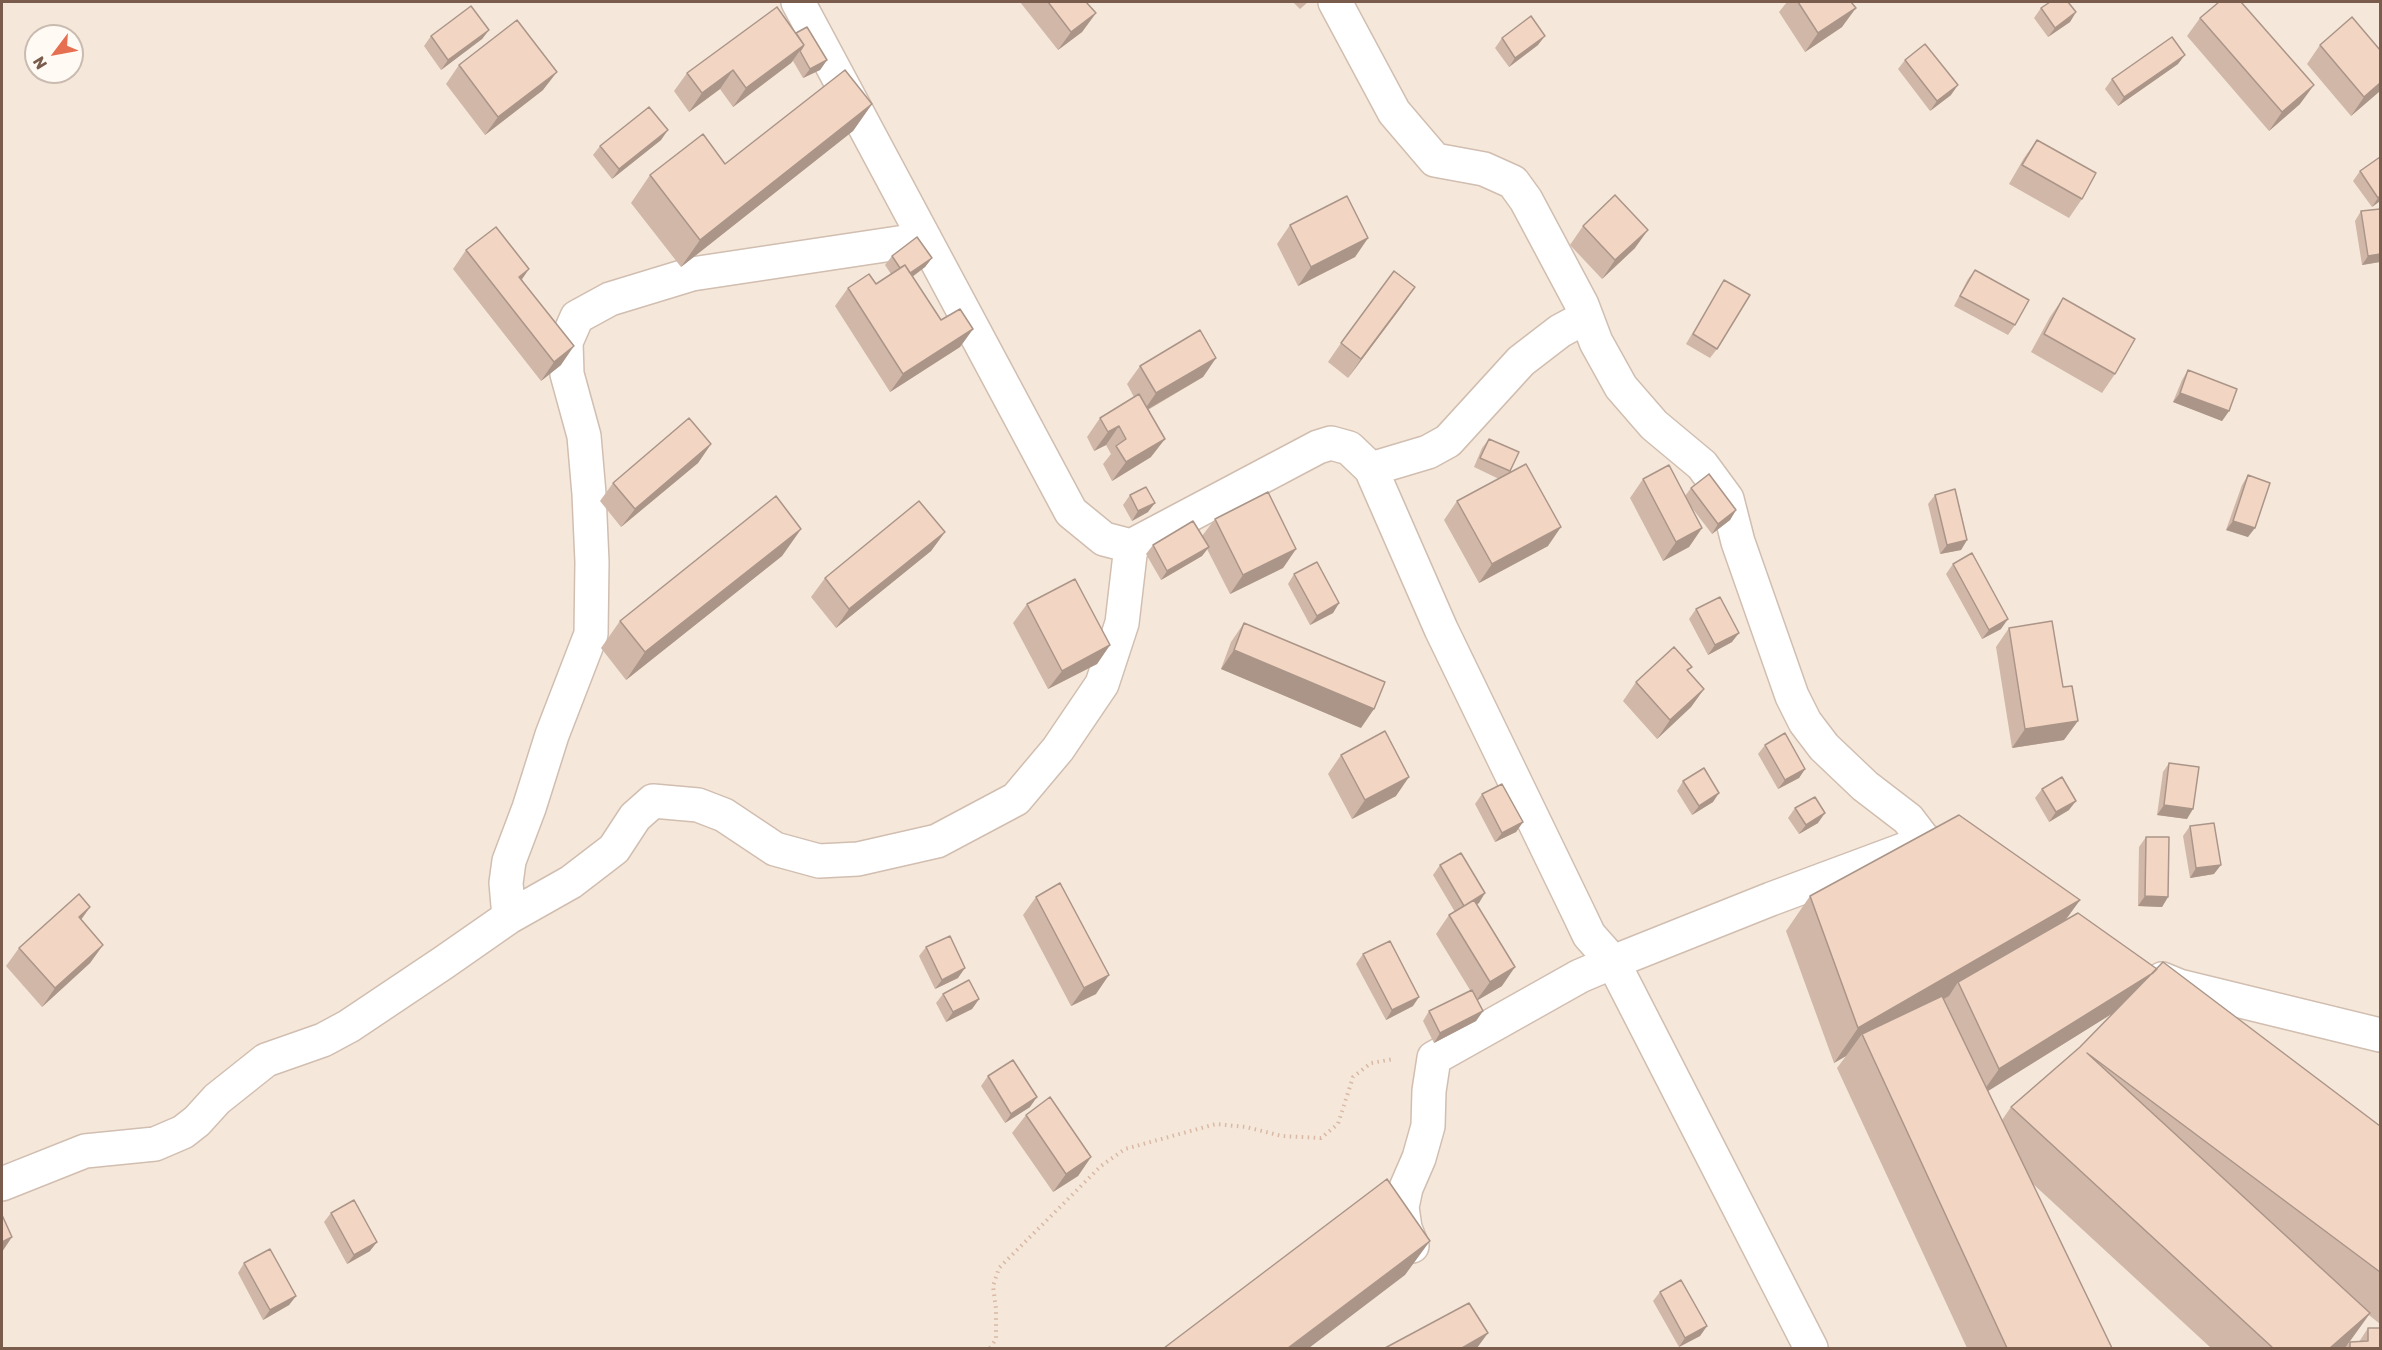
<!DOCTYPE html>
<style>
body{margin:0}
#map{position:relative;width:2382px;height:1350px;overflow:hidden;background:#fdf6ec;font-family:Rubik,sans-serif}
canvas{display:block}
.frame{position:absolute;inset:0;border:3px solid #7a5c4d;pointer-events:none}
.north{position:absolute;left:24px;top:24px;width:60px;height:60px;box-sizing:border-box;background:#fffaf3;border:2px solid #cabbb1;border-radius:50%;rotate:238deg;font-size:16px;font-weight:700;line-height:24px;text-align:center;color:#7a5c4d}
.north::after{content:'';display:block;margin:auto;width:21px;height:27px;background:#e76f51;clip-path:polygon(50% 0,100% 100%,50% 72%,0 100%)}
</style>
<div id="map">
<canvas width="2382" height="1350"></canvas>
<div class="frame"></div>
<div class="north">N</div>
</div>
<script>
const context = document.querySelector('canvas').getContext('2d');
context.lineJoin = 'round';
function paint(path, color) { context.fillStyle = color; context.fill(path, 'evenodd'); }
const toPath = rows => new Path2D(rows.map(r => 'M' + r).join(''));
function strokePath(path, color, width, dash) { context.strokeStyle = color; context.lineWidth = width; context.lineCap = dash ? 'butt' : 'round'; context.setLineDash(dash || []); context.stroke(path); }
const residential = toPath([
 [2,2,2380,2,2380,1348,2,1348],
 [36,36,72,36,72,72,36,72]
]);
const path = toPath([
 [990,1348,996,1339,996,1309,993,1286,999,1268,1101,1166,1125,1149,1216,1124,1246,1127,1282,1136,1321,1138,1338,1124,1353,1077,1371,1063,1394,1059]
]);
const street = toPath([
 [798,2,1071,512,1104,539,1131,546,1318,447,1331,443,1349,448,1371,469,1441,629,1580,916,1589,935,1613,962,1580,976,1434,1058,1429,1091,1428,1126,1419,1158,1406,1188,1402,1207,1405,1228,1412,1246],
 [1335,2,1394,112,1435,160,1484,169,1513,182,1526,200,1582,305,1596,342,1621,387,1654,425,1702,465,1727,499,1738,542,1792,696,1805,722,1824,747,1865,786,1908,819,1924,840],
 [1371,469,1428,452,1448,441,1521,361,1560,331,1586,317],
 [509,917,506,883,509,861,529,808,552,735,591,634,592,562,589,494,584,436,567,374,566,342,577,317,610,299,692,274,925,239],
 [2162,979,2179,986,2380,1035],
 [2,1184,85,1151,155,1144,183,1132,197,1121,217,1099,266,1060,323,1040,349,1026,443,963,509,917,571,882,614,849,635,817,653,801,698,805,724,815,775,849,819,861,858,859,937,841,1016,799,1058,749,1102,684,1122,623,1131,546],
 [1811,1348,1613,962,1771,899,1927,841]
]);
const wall = toPath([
 [1020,2,1086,2,1096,13,1082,32,1058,50],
 [1293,2,1308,2,1300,9],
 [1787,2,1851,2,1842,27,1805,52,1779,12],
 [2041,8,2076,12,2070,22,2048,37,2034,18],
 [2200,18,2300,104,2269,131,2187,36],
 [489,30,482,39,441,70,424,46,431,36],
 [796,33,827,60,820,70,803,78,793,61,791,63,733,107,720,89,689,112,674,91,687,73],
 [1502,38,1538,45,1509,67,1495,48],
 [2320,45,2380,50,2380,91,2351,116,2307,64],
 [1905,60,1951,95,1930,111,1898,69],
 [2178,64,2118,106,2105,89,2112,79],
 [459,65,543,90,485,135,446,84],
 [872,104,853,131,681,267,631,203,650,175,725,164],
 [661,140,612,179,593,155,600,146],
 [2037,140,2082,199,2069,218,2009,184,2024,158],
 [2380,157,2380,201,2372,207,2353,181,2360,171],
 [2380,209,2380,262,2362,265,2355,221,2361,211],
 [1290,225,1368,238,1355,257,1298,286,1277,244],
 [1583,226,1635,248,1602,279,1570,245],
 [466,250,522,279,561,365,541,381,453,269],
 [892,256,932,258,925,267,912,277,941,320,973,329,960,347,890,392,835,306,848,288,876,284,891,274,885,265],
 [1975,270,2015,325,2008,335,1954,306,1968,279],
 [1724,280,1717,349,1710,358,1686,344,1718,289],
 [2063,298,2115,374,2102,393,2031,352,2050,317],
 [1402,306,1348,378,1328,362,1341,343],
 [1216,358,1203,377,1148,410,1151,457,1112,481,1103,464,1111,454,1106,445,1094,451,1087,437,1100,418,1134,397,1127,384,1140,366],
 [2188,370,2229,411,2222,421,2173,402,2182,380],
 [1489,439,1510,471,1509,473,1548,546,1479,583,1444,520,1457,501,1499,479,1474,467,1482,448],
 [711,444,698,463,621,527,600,501,613,483],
 [2248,475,2248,537,2226,530,2242,485],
 [1643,479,1685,496,1691,488,1736,510,1730,520,1712,534,1689,504,1702,528,1689,547,1663,561,1630,498],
 [1130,495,1148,512,1132,521,1123,505],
 [1935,495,1967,540,1961,550,1940,554,1928,504],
 [1215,519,1296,549,1283,568,1230,594,1207,549,1202,556,1161,580,1146,554,1153,545,1202,536],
 [801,529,782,556,626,680,601,648,620,621],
 [945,532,931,551,836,628,811,597,825,578],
 [1953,564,2001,629,1982,639,1946,574],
 [1294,574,1339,603,1333,613,1310,625,1288,584],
 [1027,604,1110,645,1097,664,1048,689,1013,623],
 [1696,609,1732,642,1708,655,1689,619],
 [1244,623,1361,728,1221,669,1231,642],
 [2009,628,2064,740,2012,748,1996,647],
 [1689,672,1704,689,1691,707,1657,739,1623,701,1636,682],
 [1765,745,1805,769,1799,778,1778,789,1758,754],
 [1341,755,1396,796,1352,819,1328,774],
 [2169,763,2187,819,2157,815,2163,772],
 [1683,781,1713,802,1692,815,1677,791],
 [2042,789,2069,810,2049,822,2035,798],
 [1482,794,1523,822,1516,832,1495,842,1475,804],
 [1795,808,1818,823,1799,834,1788,818],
 [2190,826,2214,874,2190,878,2183,836],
 [2146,837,2168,897,2162,907,2138,906,2139,847],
 [1440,865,1479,903,1477,904,1502,986,1478,1000,1483,1011,1476,1021,1434,1043,1423,1021,1429,1011,1470,990,1436,934,1449,915,1455,912,1433,875],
 [1810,896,2080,900,2065,921,2380,1126,2380,1324,2369,1315,2345,1348,2211,1348,2032,1183,2112,1348,1967,1348,1837,1068,1846,1056,1834,1063,1786,931],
 [2114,1012,2080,1047,2011,1107,2002,1120,1988,1091],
 [1036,897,1096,994,1071,1006,1023,915],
 [90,907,81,920,103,945,90,963,42,1007,6,966,19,948],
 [926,947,958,978,935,989,919,956],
 [1363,954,1413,1006,1386,1020,1356,964],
 [943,994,979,999,972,1009,946,1022,936,1003],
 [988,1076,1030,1107,1005,1123,981,1086],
 [1026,1115,1091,1157,1078,1176,1053,1192,1012,1133],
 [331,1213,370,1251,347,1264,324,1222],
 [244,1263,296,1296,289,1305,263,1320,238,1273],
 [1660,1292,1707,1326,1700,1336,1679,1347,1653,1301],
 [2368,1328,2380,1348,2345,1348,2350,1342,2359,1342]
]);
const shadedWall = toPath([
 [1856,8,1842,27,1805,52,1818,33],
 [2076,12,2070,22,2048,37,2055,28],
 [1096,13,1082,32,1058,50,1071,32],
 [489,30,482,39,441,70,448,60],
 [1545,36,1538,45,1509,67,1515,58],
 [804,45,791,63,733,107,746,88],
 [2185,55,2178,64,2118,106,2124,97],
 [827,60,820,70,803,78,810,69],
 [733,70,720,89,689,112,702,93],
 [557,72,543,90,485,135,498,117],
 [2380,83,2380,91,2351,116,2364,97],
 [1958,85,1951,95,1930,111,1937,101],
 [2314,85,2300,104,2269,131,2282,112],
 [872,104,853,131,681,267,700,240],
 [668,130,661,140,612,179,619,169],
 [2380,196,2380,201,2372,207,2378,198],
 [1648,230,1635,248,1602,279,1615,260],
 [1368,238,1355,257,1298,286,1311,267],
 [2380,254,2380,262,2362,265,2368,256],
 [932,258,925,267,900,286,906,276],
 [529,269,516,288,519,277],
 [1415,287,1402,306,1348,378,1361,359],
 [973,329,960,347,890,392,903,374],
 [574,346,561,365,541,381,554,362],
 [1216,358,1203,377,1143,412,1156,393],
 [2180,393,2229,411,2222,421,2173,402],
 [1119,426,1106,445,1094,451,1108,432],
 [1165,439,1151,457,1112,481,1126,462],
 [711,444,698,463,621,527,635,509],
 [1155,503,1148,512,1132,521,1138,511],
 [1736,510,1730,520,1712,534,1718,524],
 [2233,521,2255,528,2248,537,2226,530],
 [1561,527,1548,546,1479,583,1492,564],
 [1702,528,1689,547,1663,561,1676,542],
 [801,529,782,556,626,680,645,652],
 [945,532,931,551,836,628,849,609],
 [1967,540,1961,550,1940,554,1947,545],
 [1209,547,1202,556,1161,580,1167,571],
 [1296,549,1283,568,1230,594,1243,575],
 [1339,603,1333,613,1310,625,1317,616],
 [2008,619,2001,629,1982,639,1989,630],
 [1739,633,1732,642,1708,655,1715,645],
 [1110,645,1097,664,1048,689,1062,671],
 [1234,650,1374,709,1361,728,1221,669],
 [1704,689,1691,707,1657,739,1670,720],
 [2078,721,2064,740,2012,748,2025,729],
 [1805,769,1799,778,1778,789,1785,780],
 [1409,777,1396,796,1352,819,1365,800],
 [1719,793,1713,802,1692,815,1699,806],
 [2076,801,2069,810,2049,822,2056,812],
 [2164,805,2193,809,2187,819,2157,815],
 [1825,813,1818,823,1799,834,1806,825],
 [1523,822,1516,832,1495,842,1502,833],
 [2221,865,2214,874,2190,878,2196,868],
 [1485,893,1479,903,1458,915,1464,906],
 [2145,896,2168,897,2162,907,2138,906],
 [2080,900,2055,934,1958,982,1949,996,1866,1044,1862,1034,1846,1056,1834,1063,1858,1028],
 [90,907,77,925,79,917],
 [103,945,90,963,42,1007,55,988],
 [1515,967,1502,986,1476,1001,1490,982],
 [965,968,958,978,935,989,942,980],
 [2158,970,2139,997,1980,1096,1999,1069],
 [1109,975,1096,994,1071,1006,1084,988],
 [1419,997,1413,1006,1386,1020,1392,1010],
 [979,999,972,1009,946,1022,953,1012],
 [1483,1011,1476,1021,1434,1043,1440,1033],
 [1037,1097,1030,1107,1005,1123,1011,1114],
 [1091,1157,1078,1176,1053,1192,1066,1174],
 [12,1237,2,1252,2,1242],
 [1430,1241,1405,1275,1309,1348,1288,1348],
 [377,1242,370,1251,347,1264,354,1255],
 [296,1296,289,1305,263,1320,270,1310],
 [2370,1313,2345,1348,2330,1348],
 [1707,1326,1700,1336,1679,1347,1685,1338],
 [1488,1333,1477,1348,1462,1348]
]);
const building = toPath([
 [1048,2,1086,2,1096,13,1071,32,1048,2],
 [1798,2,1851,2,1856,8,1818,33,1798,2],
 [2050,2,2068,2,2076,12,2055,28,2041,8,2050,2],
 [2219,2,2241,2,2314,85,2282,112,2200,18,2219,2],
 [471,6,489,30,448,60,431,36,471,6],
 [777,7,804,45,746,88,733,70,702,93,687,73,777,7],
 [1531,16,1545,36,1515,58,1502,38,1531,16],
 [2352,17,2380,50,2380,83,2364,97,2320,45,2352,17],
 [517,20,557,72,498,117,459,65,517,20],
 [807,27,827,60,810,69,800,51,804,45,796,33,807,27],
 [2172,37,2185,55,2124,97,2112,79,2172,37],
 [1925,44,1958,85,1937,101,1905,60,1925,44],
 [845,70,872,104,700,240,650,175,703,134,725,164,845,70],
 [649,107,668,130,619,169,600,146,649,107],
 [2037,140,2096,173,2082,199,2022,165,2037,140],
 [2380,157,2380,196,2378,198,2360,171,2380,157],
 [1615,195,1648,230,1615,260,1583,226,1615,195],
 [1347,196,1368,238,1311,267,1290,225,1347,196],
 [2380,209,2380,254,2368,256,2361,211,2380,209],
 [496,227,529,269,519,277,574,346,554,362,466,250,496,227],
 [917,237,932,258,910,273,905,265,900,268,892,256,917,237],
 [905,265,941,320,960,309,973,329,903,374,848,288,869,274,876,284,905,265],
 [1975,270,2029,300,2015,325,1960,296,1975,270],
 [1394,271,1415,287,1361,359,1341,343,1394,271],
 [1724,280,1750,295,1717,349,1693,334,1724,280],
 [2063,298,2135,339,2115,374,2044,334,2063,298],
 [1200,330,1216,358,1156,393,1140,366,1200,330],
 [2188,370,2237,389,2229,411,2180,393,2188,370],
 [1139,394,1165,439,1126,462,1116,446,1126,439,1119,426,1108,432,1100,418,1139,394],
 [689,418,711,444,635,509,613,483,689,418],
 [1489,439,1519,452,1510,471,1480,458,1489,439],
 [1526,464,1561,527,1492,564,1457,501,1526,464],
 [1669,465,1702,528,1676,542,1643,479,1669,465],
 [1709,474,1736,510,1718,524,1691,488,1709,474],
 [2248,475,2270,483,2255,528,2233,521,2248,475],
 [1146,487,1155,503,1138,511,1130,495,1146,487],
 [1955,489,1967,540,1947,545,1935,495,1955,489],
 [1268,492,1296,549,1243,575,1215,519,1268,492],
 [776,496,801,529,645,652,620,621,776,496],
 [919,501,945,532,849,609,825,578,919,501],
 [1193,521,1209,547,1167,571,1153,545,1193,521],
 [1972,553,2008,619,1989,630,1953,564,1972,553],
 [1317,562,1339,603,1317,616,1294,574,1317,562],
 [1075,579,1110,645,1062,671,1027,604,1075,579],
 [1720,597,1739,633,1715,645,1696,609,1720,597],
 [2052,621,2063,687,2072,686,2078,721,2025,729,2009,628,2052,621],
 [1244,623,1385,682,1374,709,1234,650,1244,623],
 [1674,647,1692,667,1687,670,1704,689,1670,720,1636,682,1674,647],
 [1385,731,1409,777,1365,800,1341,755,1385,731],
 [1785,733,1805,769,1785,780,1765,745,1785,733],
 [2169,763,2199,767,2193,809,2164,805,2169,763],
 [1704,768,1719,793,1699,806,1683,781,1704,768],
 [2062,777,2076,801,2056,812,2042,789,2062,777],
 [1502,784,1523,822,1502,833,1482,794,1502,784],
 [1815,797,1825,813,1806,825,1795,808,1815,797],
 [1959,815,2080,900,1858,1028,1810,896,1959,815],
 [2214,823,2221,865,2196,868,2190,826,2214,823],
 [2146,837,2169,837,2168,897,2145,896,2146,837],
 [1461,853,1485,893,1464,906,1440,865,1461,853],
 [1060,883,1109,975,1084,988,1036,897,1060,883],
 [79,894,90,907,79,917,103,945,55,988,19,948,79,894],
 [1474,900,1515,967,1490,982,1449,915,1474,900],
 [2078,913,2157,969,2153,973,1999,1069,1958,982,2078,913],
 [950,936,965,968,942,980,926,947,950,936],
 [1390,941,1419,997,1392,1010,1363,954,1390,941],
 [2163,962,2380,1126,2380,1272,2087,1053,2370,1313,2330,1348,2273,1348,2011,1107,2080,1047,2163,962],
 [969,980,979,999,953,1012,943,994,969,980],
 [1472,990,1483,1011,1440,1033,1429,1011,1472,990],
 [1942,996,2112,1348,2007,1348,1862,1034,1942,996],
 [1013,1060,1037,1097,1011,1114,988,1076,1013,1060],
 [1050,1097,1091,1157,1066,1174,1026,1115,1050,1097],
 [1387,1179,1430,1241,1288,1348,1164,1348,1387,1179],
 [354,1200,377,1242,354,1255,331,1213,354,1200],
 [2,1215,12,1237,2,1242,2,1215],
 [270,1249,296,1296,270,1310,244,1263,270,1249],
 [1681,1280,1707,1326,1685,1338,1660,1292,1681,1280],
 [1469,1303,1488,1333,1462,1348,1385,1348,1469,1303],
 [2368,1328,2380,1328,2380,1348,2350,1348,2350,1342,2368,1341,2368,1328]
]);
paint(residential, '#f5e8da');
strokePath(street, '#d1beb0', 36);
strokePath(path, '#d9b8a5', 4, [1.5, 4.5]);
strokePath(street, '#fff', 33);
paint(wall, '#d1b7a8');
paint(shadedWall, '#aa9588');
paint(building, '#f3d5c3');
strokePath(building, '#aa9588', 1.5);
</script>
